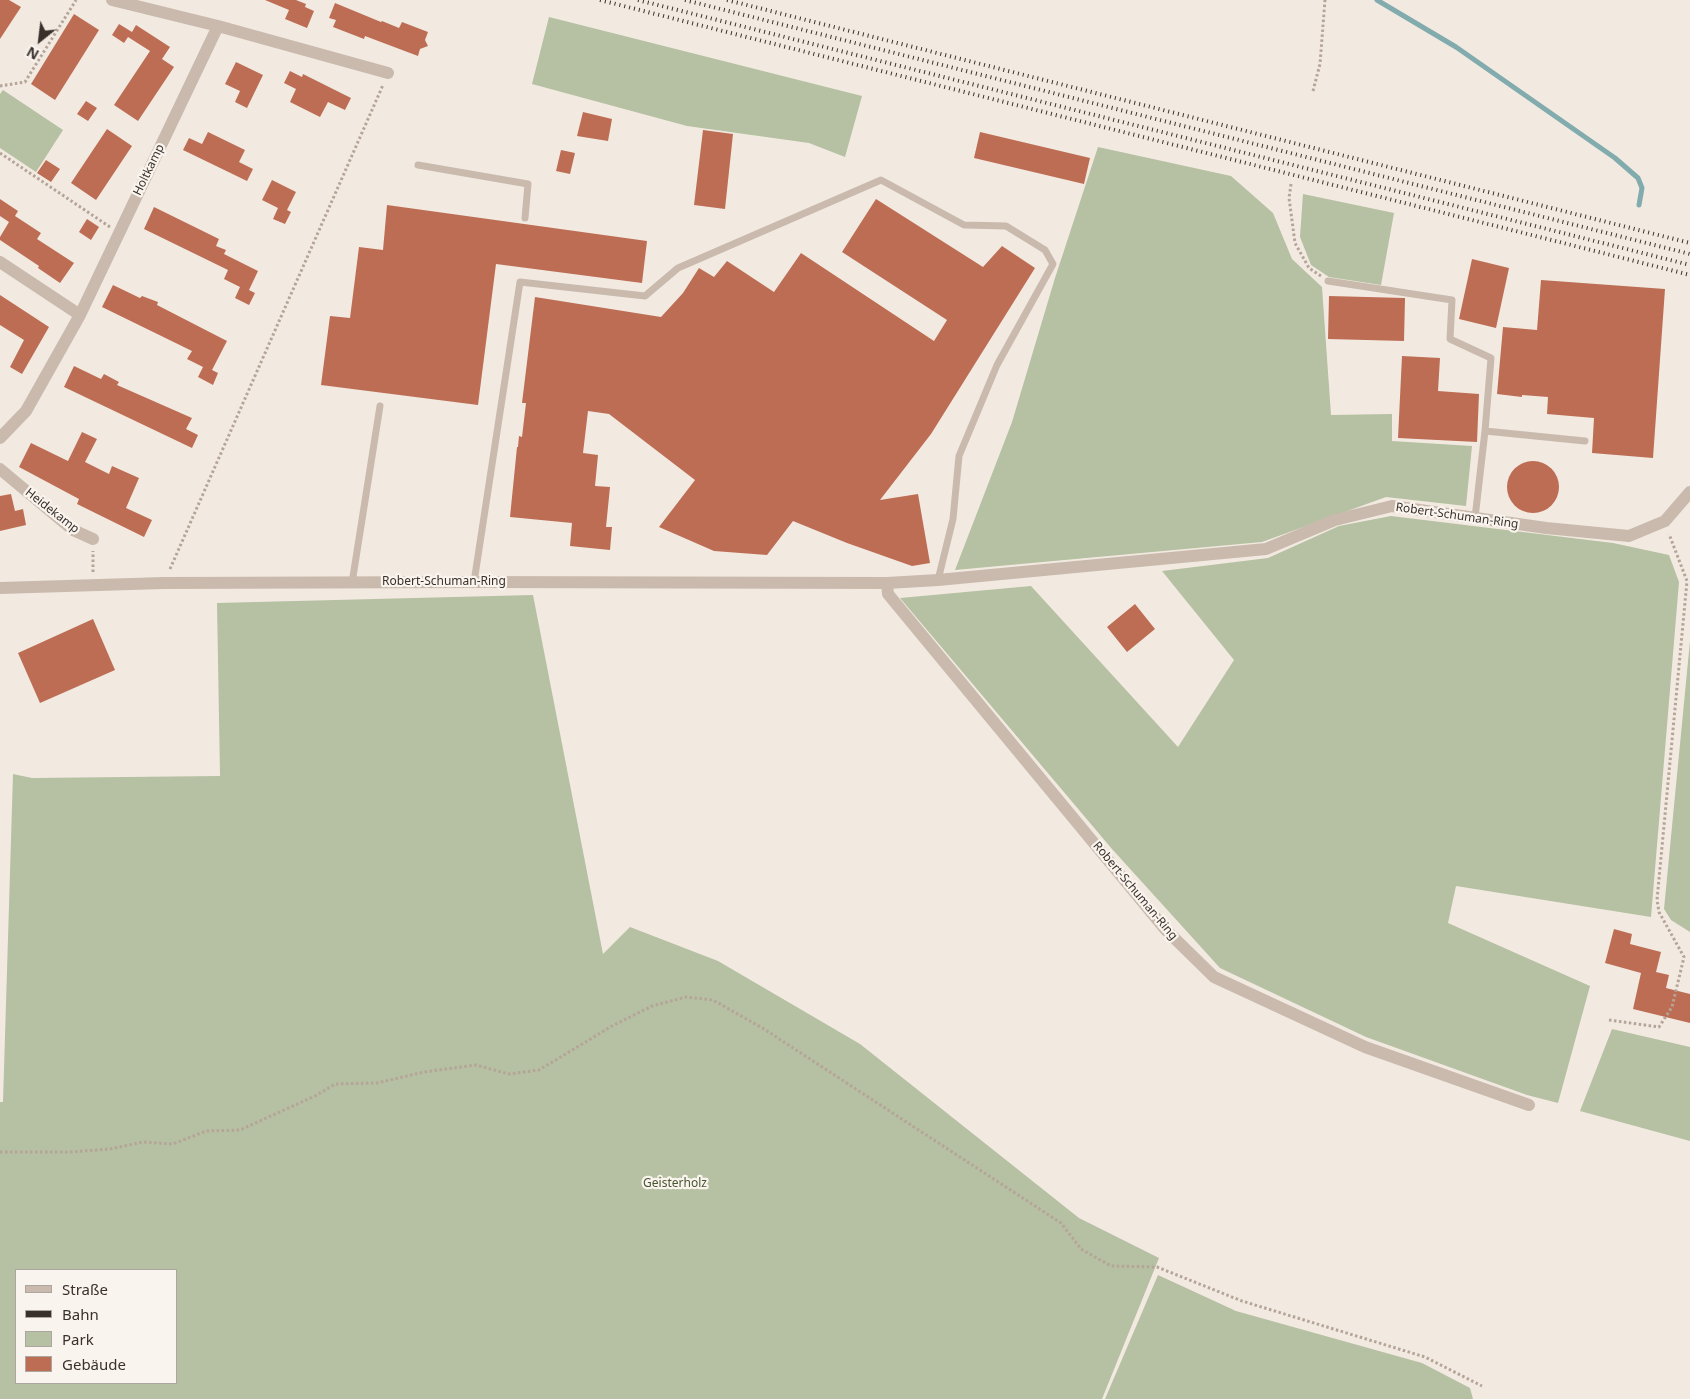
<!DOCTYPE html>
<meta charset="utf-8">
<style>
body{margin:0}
#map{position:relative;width:1690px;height:1399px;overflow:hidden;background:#f2eae1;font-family:"Noto Sans",sans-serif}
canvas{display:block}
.legend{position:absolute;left:15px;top:1269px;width:162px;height:115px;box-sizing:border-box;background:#faf4ee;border:1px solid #ada6a0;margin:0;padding:6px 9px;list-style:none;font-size:15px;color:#39302b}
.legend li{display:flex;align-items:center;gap:10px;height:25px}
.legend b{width:25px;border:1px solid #ada6a0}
.north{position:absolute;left:15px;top:15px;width:50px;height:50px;-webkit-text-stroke:4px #faf4ee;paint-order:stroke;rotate:209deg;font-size:14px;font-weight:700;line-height:20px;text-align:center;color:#39302b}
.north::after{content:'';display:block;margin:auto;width:18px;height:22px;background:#39302b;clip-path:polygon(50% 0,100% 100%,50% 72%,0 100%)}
</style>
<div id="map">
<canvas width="1690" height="1399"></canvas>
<ul class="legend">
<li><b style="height:6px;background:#cabaae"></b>Straße</li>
<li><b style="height:6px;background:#39302b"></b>Bahn</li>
<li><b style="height:14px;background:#b6c0a2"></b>Park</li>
<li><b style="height:14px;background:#bd6d54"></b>Gebäude</li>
</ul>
<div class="north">N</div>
</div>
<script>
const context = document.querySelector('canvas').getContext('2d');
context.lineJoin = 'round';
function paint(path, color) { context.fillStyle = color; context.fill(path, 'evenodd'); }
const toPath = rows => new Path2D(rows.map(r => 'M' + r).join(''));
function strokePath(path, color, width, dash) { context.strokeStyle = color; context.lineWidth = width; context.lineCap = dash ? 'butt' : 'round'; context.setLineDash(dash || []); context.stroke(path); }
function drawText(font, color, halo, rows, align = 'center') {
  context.font = font + ' "Noto Sans",sans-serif'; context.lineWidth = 4.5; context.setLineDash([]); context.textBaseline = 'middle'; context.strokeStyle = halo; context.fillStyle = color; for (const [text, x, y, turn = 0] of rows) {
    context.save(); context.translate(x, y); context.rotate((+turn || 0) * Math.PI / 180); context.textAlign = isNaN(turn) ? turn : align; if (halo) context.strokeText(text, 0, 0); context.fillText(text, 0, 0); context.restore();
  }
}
const green = toPath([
 [549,17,862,96,845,157,809,143,687,126,532,84],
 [3,90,63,130,36,172,0,148,0,94],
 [1098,147,1231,176,1273,213,1292,259,1322,287,1331,415,1392,414,1392,441,1472,446,1466,506,1386,497,1262,542,955,570,1012,422,1055,278],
 [1303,194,1394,213,1381,285,1329,277,1311,265,1300,237],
 [1391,516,1613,543,1669,555,1679,582,1651,917,1456,886,1448,923,1590,986,1558,1103,1527,1095,1366,1037,1220,968,1112,849,900,598,1031,586,1178,747,1234,660,1162,571,1268,558,1339,526],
 [533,595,603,954,630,927,718,961,860,1044,1079,1218,1159,1258,1102,1399,0,1399,0,1102,3,1102,13,774,32,778,220,776,217,603],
 [16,1270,176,1270,176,1383,16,1383],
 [1690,641,1690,932,1671,920,1664,909],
 [1612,1029,1690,1047,1690,1141,1580,1111],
 [1158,1275,1236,1311,1422,1363,1470,1388,1473,1399,1105,1399]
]);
const stream = toPath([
 [1377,0,1456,47,1615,158,1638,178,1642,188,1639,205]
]);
const building = toPath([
 [0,0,9,0,21,7,0,39],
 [265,0,296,0,306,4,305,7,314,11,307,28,285,19,289,10],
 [335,3,381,22,382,21,399,28,402,22,428,32,425,40,428,46,420,49,418,56,365,36,364,39,333,27,336,20,329,18],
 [74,14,99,30,55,100,31,84],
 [119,24,132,32,136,25,170,47,162,59,174,67,138,121,114,105,150,51,128,37,124,43,112,35],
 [236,62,263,75,247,108,235,102,240,91,225,84],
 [290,71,302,77,303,74,351,98,345,110,328,102,320,117,290,102,296,89,284,83],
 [86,101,97,108,88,121,77,114],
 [583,112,612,119,608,141,577,136],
 [107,129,132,146,96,200,71,183],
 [703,130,733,134,725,209,694,205],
 [208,132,245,150,239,162,253,169,247,181,183,150,189,138,202,144],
 [980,132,1090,158,1084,184,974,158],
 [561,150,575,153,570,174,556,171],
 [46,160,60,169,51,182,37,173],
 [272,180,296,192,287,210,291,212,285,224,273,219,278,208,262,200],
 [0,199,18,211,15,216,41,233,37,239,74,263,60,283,38,268,39,266,0,240,0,237,9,222,0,216],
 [876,199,983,267,1002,246,1035,268,931,434,880,500,918,494,930,563,912,566,847,543,793,521,767,555,714,551,659,527,695,480,609,414,588,411,583,453,598,455,595,486,610,487,606,527,612,527,610,550,570,546,572,523,510,517,517,447,518,447,519,436,522,437,526,403,522,403,535,297,661,317,683,293,699,268,714,277,727,261,774,292,801,253,934,341,947,320,842,252],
 [387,205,647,241,642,283,496,264,478,405,321,385,330,316,350,318,359,247,383,250],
 [154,207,219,239,216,246,226,250,224,254,258,271,249,290,255,293,249,305,235,298,240,287,224,279,228,270,144,229],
 [87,219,99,227,91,240,79,232],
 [1472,259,1509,268,1496,328,1459,319],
 [1541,280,1665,289,1653,458,1592,453,1594,418,1547,414,1548,397,1522,395,1522,397,1497,394,1503,327,1537,330],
 [113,285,140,298,142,296,158,302,157,305,227,341,212,370,218,373,213,385,198,377,203,367,187,359,192,351,102,307],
 [0,295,49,327,22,374,10,367,24,340,0,325],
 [1329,296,1405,298,1404,341,1328,339],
 [1402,356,1440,358,1438,391,1479,394,1477,442,1398,438],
 [74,366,101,379,104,374,119,382,117,385,192,418,186,429,198,435,192,448,64,387],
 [82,432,97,439,85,462,109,474,112,466,139,478,126,508,152,520,144,537,77,504,79,499,19,467,31,443,68,461],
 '1507 487a26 26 0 1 1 52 0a26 26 0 1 1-52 0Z',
 [11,494,15,511,23,509,26,525,0,531,0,496],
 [1135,604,1155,629,1127,652,1107,627],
 [93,619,115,670,40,703,18,653],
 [1614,929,1632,934,1630,944,1661,952,1656,972,1669,975,1666,988,1690,994,1690,1023,1633,1009,1641,973,1605,963]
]);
const path = toPath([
 [0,86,25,82,76,0],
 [1313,91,1320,64,1325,0],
 [0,153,110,227],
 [1291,184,1289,198,1295,243,1309,268,1321,276],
 [170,569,383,85],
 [93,572,93,551],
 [1609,1020,1659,1027,1672,1007,1684,957,1659,912,1657,900,1687,581,1669,534],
 [0,1152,70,1152,110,1149,143,1142,173,1144,206,1131,240,1130,315,1096,335,1084,377,1083,424,1072,476,1065,509,1074,539,1070,612,1026,652,1006,686,997,713,1000,764,1029,1061,1223,1081,1249,1111,1266,1157,1267,1242,1301,1425,1357,1482,1386]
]);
const service = toPath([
 [418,165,528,184,525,218],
 [1328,281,1452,300,1450,339,1491,358,1485,431],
 [1475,518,1485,431,1585,441],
 [474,582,520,282,645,296,678,268,881,180,964,225,1006,226,1045,250,1053,264,997,365,959,456,953,519,938,580],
 [352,583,380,406]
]);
const minor = toPath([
 [112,0,218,26,388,73],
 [0,262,80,315],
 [0,438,26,411,80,315,218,26],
 [0,469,73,530,93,539],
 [887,583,888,594,1165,929,1214,977,1365,1047,1529,1105],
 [0,588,164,583,474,582,887,583,938,580,1266,549,1335,520,1392,506,1546,528,1629,536,1665,521,1690,492]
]);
const rail = toPath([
 [600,0,1690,275],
 [638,0,1690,265],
 [685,0,1690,254],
 [727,0,1690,243]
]);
const streetNames = [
 ["Holtkamp",149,170,-64],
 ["Heidekamp",52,511,38],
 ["Robert-Schuman-Ring",1457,516,8],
 ["Robert-Schuman-Ring",444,582],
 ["Robert-Schuman-Ring",1135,891,50]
];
const parkNames = [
 ["Geisterholz",675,1184]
];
paint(green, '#b6c0a2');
strokePath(stream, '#82abad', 5);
paint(building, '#bd6d54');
strokePath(path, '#b5a498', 3, [2.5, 2.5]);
strokePath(service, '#cabaae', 7);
strokePath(minor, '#cabaae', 12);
strokePath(rail, '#39302b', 4, [1, 4]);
drawText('12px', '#39302b', '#faf4ee', streetNames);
drawText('12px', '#485531', '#faf4ee', parkNames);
</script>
